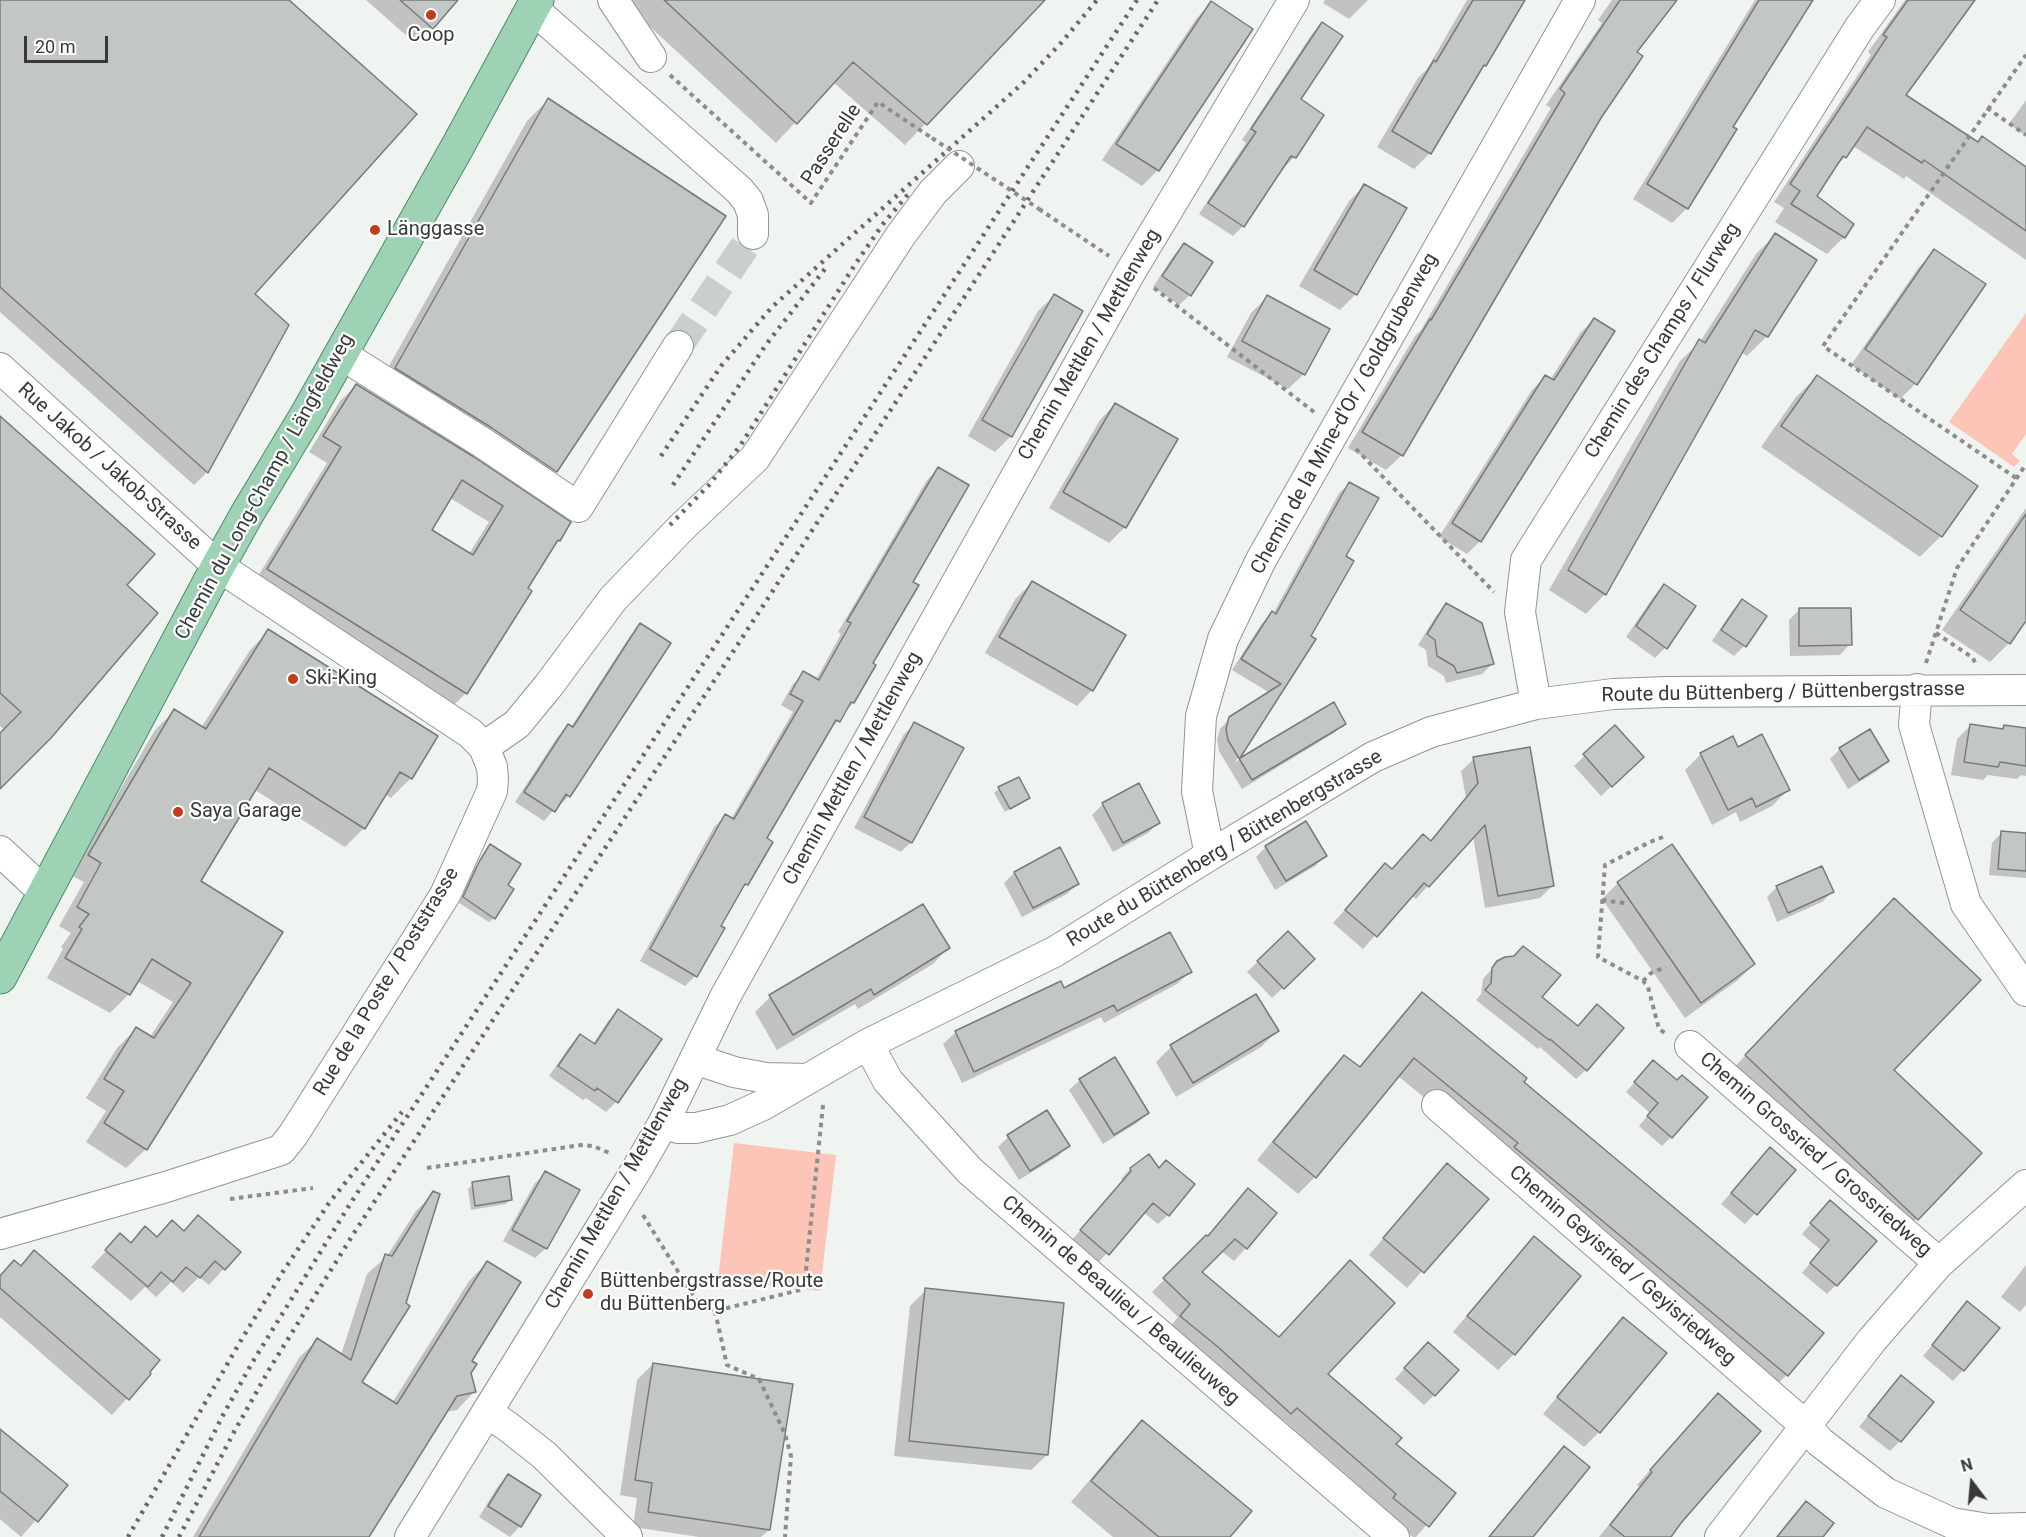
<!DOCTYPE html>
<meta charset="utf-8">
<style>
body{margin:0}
#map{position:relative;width:2026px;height:1537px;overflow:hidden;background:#f0f4f1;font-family:Roboto,sans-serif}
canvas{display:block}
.north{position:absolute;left:1942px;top:1453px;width:60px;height:60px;-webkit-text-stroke:4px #fff;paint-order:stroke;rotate:344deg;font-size:16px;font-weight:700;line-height:24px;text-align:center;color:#383a39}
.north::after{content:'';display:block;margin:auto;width:21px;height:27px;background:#383a39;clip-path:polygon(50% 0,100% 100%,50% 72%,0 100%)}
.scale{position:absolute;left:24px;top:36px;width:84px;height:27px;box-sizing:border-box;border:3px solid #383a39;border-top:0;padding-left:8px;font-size:18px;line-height:21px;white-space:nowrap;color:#383a39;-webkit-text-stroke:4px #fff;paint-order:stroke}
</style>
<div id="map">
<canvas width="2026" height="1537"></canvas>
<div class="north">N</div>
<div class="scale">20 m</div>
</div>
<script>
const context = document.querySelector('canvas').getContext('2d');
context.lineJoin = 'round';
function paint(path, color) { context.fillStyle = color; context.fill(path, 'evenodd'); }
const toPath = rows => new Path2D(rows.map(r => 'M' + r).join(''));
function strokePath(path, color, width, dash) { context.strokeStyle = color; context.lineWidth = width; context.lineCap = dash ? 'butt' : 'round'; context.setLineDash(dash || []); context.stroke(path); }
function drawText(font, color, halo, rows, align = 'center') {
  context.font = font + ' Roboto,sans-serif'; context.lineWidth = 4.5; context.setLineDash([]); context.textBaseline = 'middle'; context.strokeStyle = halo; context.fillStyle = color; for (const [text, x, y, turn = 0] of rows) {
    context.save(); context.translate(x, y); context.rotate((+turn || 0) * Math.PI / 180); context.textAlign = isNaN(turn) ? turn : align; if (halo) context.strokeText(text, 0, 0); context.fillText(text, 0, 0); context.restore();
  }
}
const green = toPath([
 [2026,313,2026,434,2012,454,2020,461,2014,467,1949,422],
 [734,1143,836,1155,820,1291,718,1279]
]);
const shadow = toPath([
 [0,0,287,0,253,294,287,325,207,472,194,485,0,312],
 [366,0,456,0,416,44],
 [621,0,1043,0,905,145,833,82,776,143],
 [1325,0,1368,0,1349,19,1323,3],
 [1467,0,1524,0,1430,153,1414,169,1377,147,1418,78,1427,69],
 [1612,0,1675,0,1635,52,1600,118,1402,455,1386,470,1348,448,1415,336,1421,330,1551,108,1546,105,1602,23,1598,20],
 [1755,0,1811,0,1731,128,1687,208,1672,223,1633,199],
 [1905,0,1973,0,1904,95,1977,143,1982,138,2026,169,2026,260,1906,176,1904,179,1853,146,1845,157,1831,172,1815,196,1844,237,1827,254,1775,222,1784,208,1774,202,1871,55,1868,52],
 [1211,3,1251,29,1158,170,1142,186,1102,160,1196,19],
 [1322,23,1299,100,1294,157,1284,168,1282,166,1243,226,1233,236,1199,214,1246,143,1242,140,1312,34],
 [548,100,555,471,535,492,376,389,527,121],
 [2026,100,2026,136,2009,124],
 [1365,185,1356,294,1340,310,1299,286,1349,201],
 [1775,235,1815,260,1766,337,1747,356,1741,352,1605,594,1586,614,1549,590,1680,361,1700,342,1756,254],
 [1184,245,1190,295,1179,305,1153,287,1174,255],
 [1935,251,1915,384,1900,399,1851,365,1919,267],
 [1054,296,1081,311,1011,436,995,452,968,436,1038,311],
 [1267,297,1304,374,1288,389,1227,357,1251,313],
 [1594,320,1480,541,1467,554,1439,537,1532,390,1545,377,1550,380,1580,333],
 [1817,377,1941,536,1920,557,1761,447,1796,397],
 [356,386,559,540,551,548,526,589,530,591,466,693,450,709,252,586,327,463,309,452,340,401],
 [450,498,489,522,469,554,430,530],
 [1115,404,1125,527,1109,543,1049,508,1100,420],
 [0,418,125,585,0,787,0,735,5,730,0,726],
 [938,469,911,583,853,703,828,732,765,839,747,884,737,894,695,976,685,986,640,961,714,827,725,816,731,819,793,712,781,705,793,684,804,673,816,680,841,634,838,632,927,480],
 [1349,484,1344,557,1309,637,1313,639,1235,762,1333,704,1344,723,1334,733,1242,789,1219,751,1217,740,1220,729,1230,718,1270,693,1232,670,1262,623,1273,614,1339,493],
 [2026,508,2026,619,2009,643,1990,662,1942,630],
 [1032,583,1092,690,1077,706,985,653,1016,598],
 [1664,586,1665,648,1655,658,1626,637,1654,596],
 [1742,601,1744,646,1734,656,1712,641,1732,611],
 [1446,605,1492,664,1482,674,1446,683,1444,676,1428,666,1426,650,1418,645,1436,616],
 [1799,610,1850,644,1840,655,1790,656,1789,620],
 [640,625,569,796,559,806,558,805,544,821,515,802,558,736,569,726,571,727,630,636],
 [269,631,436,736,410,779,391,798,385,794,364,828,345,847,255,790,199,882,281,932,146,1149,126,1168,86,1142,106,1111,86,1098,117,1048,136,1029,150,1037,173,1002,137,981,129,994,110,1013,47,978,63,949,61,947,71,933,59,926,84,882,70,875,155,730,174,711,201,728,250,650],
 [915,724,911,842,901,852,854,828,904,734],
 [1970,726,2000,730,2004,726,2026,729,2026,776,2021,775,2017,779,1988,775,1983,780,1951,775,1957,739],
 [1615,727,1632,767,1601,796,1574,766],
 [1732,739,1737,749,1788,790,1772,806,1740,822,1736,812,1712,825,1685,770,1701,754],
 [1840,749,1888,761,1877,771,1848,789,1830,759],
 [1474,759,1553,885,1540,898,1485,908,1473,836,1416,899,1411,895,1363,949,1333,923,1385,865,1391,870,1430,841,1466,798,1461,771],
 [999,789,1028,797,1005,812,994,793],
 [1103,804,1158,823,1148,833,1113,852,1092,815],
 [2002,832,2026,834,2026,878,1989,875,1992,843],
 [490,846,506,885,494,918,489,922,459,903,474,869],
 [1266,847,1325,856,1315,866,1275,890,1256,857],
 [1059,849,1078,883,1067,894,1022,917,1004,883,1014,873],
 [1618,883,1754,964,1738,980,1685,1018,1602,899],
 [1777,887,1832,892,1822,902,1777,922,1767,897],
 [1873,921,1892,1070,1917,1218,1896,1239,1725,1077],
 [1288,933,1313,959,1272,998,1247,972],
 [948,948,933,964,858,1009,855,1004,777,1050,755,1012,770,997],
 [1498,962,1540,997,1586,1070,1576,1079,1540,1047,1538,1049,1476,1000,1481,994,1483,979],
 [1190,972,1177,984,1104,1023,1101,1017,962,1083,943,1044,956,1032,1063,990],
 [1422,994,1522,1082,1822,1333,1787,1375,1769,1392,1502,1161,1398,1076,1315,1177,1298,1194,1257,1160,1327,1074,1344,1057,1358,1068,1405,1011],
 [619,1011,616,1102,606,1112,586,1098,583,1100,549,1076,570,1046,580,1036,593,1044,608,1021],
 [1277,1031,1261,1047,1176,1097,1156,1062,1171,1047],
 [1114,1059,1148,1113,1137,1123,1103,1144,1069,1090,1080,1080],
 [1653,1062,1671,1137,1662,1146,1639,1126,1650,1113,1626,1092],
 [1046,1112,1068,1146,1058,1156,1019,1180,998,1147,1008,1137],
 [1760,1160,1794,1170,1745,1224,1721,1204],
 [1130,1169,1168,1215,1158,1224,1143,1212,1098,1263,1071,1241,1123,1181,1121,1179],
 [546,1173,546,1248,535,1258,503,1241,535,1183],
 [1432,1181,1486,1199,1407,1288,1369,1255],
 [473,1184,510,1199,506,1204,471,1210,468,1189],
 [1248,1190,1246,1248,1234,1261,1221,1251,1200,1272,1278,1339,1326,1374,1394,1444,1454,1493,1416,1537,1413,1537,1381,1511,1384,1508,1283,1420,1277,1426,1168,1329,1178,1317,1152,1292,1207,1237],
 [434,1193,360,1382,392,1403,469,1281,487,1263,470,1361,469,1373,475,1391,457,1410,445,1412,367,1537,193,1537,299,1358,317,1340,341,1355,367,1274,387,1256,416,1211],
 [1830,1202,1836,1285,1827,1294,1802,1273,1821,1250,1802,1234],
 [198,1217,239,1252,209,1285,199,1277,183,1293,171,1282,156,1297,145,1287,131,1301,91,1267,121,1235,130,1243,146,1228,156,1238,183,1232],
 [1534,1238,1579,1276,1514,1354,1498,1370,1453,1332,1519,1254],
 [34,1252,149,1374,112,1415,0,1317,0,1276,14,1262,19,1267],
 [2026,1265,2026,1305,2020,1312,2001,1297],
 [926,1290,1047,1455,1031,1470,894,1456,910,1306],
 [1967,1303,1963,1370,1953,1381,1923,1356],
 [1623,1319,1599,1432,1584,1447,1543,1414,1608,1335],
 [1418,1354,1434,1395,1424,1405,1395,1379],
 [653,1364,769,1530,761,1537,699,1537,633,1527,637,1498,620,1495,637,1380],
 [1891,1388,1900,1441,1890,1451,1859,1427],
 [1704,1409,1668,1537,1599,1537,1639,1487,1637,1485],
 [1142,1422,1228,1537,1113,1537,1071,1502,1121,1443],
 [0,1431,66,1486,21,1537,0,1519],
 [1564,1448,1531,1537,1488,1537,1551,1462],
 [508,1476,539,1496,520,1526,510,1537,479,1517,498,1486],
 [1806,1503,1821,1537,1776,1537,1792,1517]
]);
const building = toPath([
 [0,0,289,0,417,114,255,294,289,325,208,473,0,287,0,0],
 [400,0,458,0,433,29,400,0],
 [664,0,1045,0,927,125,853,62,797,124,664,0],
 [1473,0,1525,0,1486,66,1484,65,1431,154,1392,131,1434,60,1436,62,1473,0],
 [1620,0,1677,0,1637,52,1643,56,1601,118,1403,456,1362,432,1430,319,1431,320,1565,93,1560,89,1620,0],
 [1759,0,1813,0,1733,127,1737,129,1688,209,1647,184,1759,0],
 [1908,0,1975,0,1906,95,1978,142,1982,136,2026,167,2026,231,1924,160,1922,163,1867,127,1846,158,1843,156,1817,196,1854,224,1845,238,1791,204,1800,191,1790,184,1887,37,1883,35,1908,0],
 [1211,1,1253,29,1159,171,1116,144,1211,1],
 [1322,22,1343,36,1301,99,1324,115,1296,158,1291,156,1244,227,1208,203,1256,132,1251,129,1322,22],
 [548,98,726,216,557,472,492,428,395,368,548,98],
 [1364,184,1407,208,1357,295,1314,270,1364,184],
 [1775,233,1817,260,1768,337,1755,330,1606,595,1568,570,1699,339,1705,343,1775,233],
 [1184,243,1213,262,1191,296,1162,276,1184,243],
 [1934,249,1986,284,1917,385,1865,349,1934,249],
 [1054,294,1083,311,1012,437,982,420,1054,294],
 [1267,295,1330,329,1305,375,1242,341,1267,295],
 [1594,318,1615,331,1481,542,1452,523,1545,375,1554,380,1594,318],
 [1817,375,1978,486,1942,537,1781,426,1817,375],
 [356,384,474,457,571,522,560,541,558,540,528,588,532,591,467,694,267,569,341,447,323,436,356,384],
 [462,480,503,506,473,555,432,530,462,480],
 [1115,403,1178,439,1126,528,1063,492,1115,403],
 [0,416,155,554,127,585,158,613,51,738,0,789,0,733,21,712,0,693,0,416],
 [938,467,969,485,913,582,919,585,873,663,876,665,854,703,851,702,840,722,836,720,767,838,773,842,748,885,745,884,721,926,725,928,697,977,650,949,725,814,734,819,803,701,790,694,803,671,819,680,851,623,847,621,938,467],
 [1349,482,1379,498,1346,556,1354,561,1311,636,1316,639,1240,758,1334,702,1346,724,1252,780,1228,740,1226,729,1229,717,1281,684,1241,659,1272,611,1276,614,1349,482],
 [2026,514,2026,621,2010,644,1960,610,2026,514],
 [1032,581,1126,635,1093,691,999,637,1032,581],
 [1664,584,1696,606,1667,649,1636,626,1664,584],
 [1742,599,1767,616,1746,647,1721,630,1742,599],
 [1446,603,1482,623,1494,664,1457,673,1454,666,1437,656,1435,640,1427,634,1446,603],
 [1799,608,1851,608,1852,645,1799,646,1799,608],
 [640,623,671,643,570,797,566,794,555,812,524,792,568,724,573,727,640,623],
 [268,629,438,736,412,779,400,772,365,829,269,768,201,881,283,932,147,1150,104,1123,124,1091,104,1079,136,1027,154,1038,191,983,152,959,130,995,65,958,82,929,79,927,89,914,77,907,101,863,88,855,174,709,206,729,268,629],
 [914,722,964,748,912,843,864,817,914,722],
 [1970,724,2003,729,2004,725,2026,728,2026,766,2000,762,1998,767,1964,762,1970,724],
 [1615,725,1644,757,1612,787,1583,754,1615,725],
 [1870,729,1889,761,1859,780,1839,748,1870,729],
 [1762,734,1790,790,1756,807,1752,798,1728,810,1700,753,1733,736,1738,747,1762,734],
 [1530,747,1554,886,1498,896,1485,825,1429,887,1424,883,1377,937,1345,910,1385,863,1392,869,1423,834,1431,841,1478,783,1473,757,1530,747],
 [1019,777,1030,798,1010,809,998,787,1019,777],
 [1139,783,1160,823,1123,843,1102,803,1139,783],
 [1306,821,1327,856,1286,881,1265,846,1306,821],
 [2001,831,2026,833,2026,871,1998,869,2001,831],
 [490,844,521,864,508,885,514,889,495,919,463,897,479,862,490,844],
 [1672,844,1755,964,1701,1003,1617,882,1672,844],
 [1060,847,1079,884,1033,908,1014,872,1060,847],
 [1822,866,1834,892,1788,913,1776,886,1822,866],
 [1894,898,1981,980,1894,1070,1982,1153,1918,1220,1745,1055,1894,898],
 [923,904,950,948,874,995,871,989,793,1035,769,995,923,904],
 [1288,931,1315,959,1284,989,1257,961,1288,931],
 [1170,932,1192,972,1117,1011,1114,1005,974,1072,955,1031,1061,981,1064,988,1170,932],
 [1523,946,1561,975,1542,997,1578,1026,1597,1004,1624,1028,1587,1071,1550,1039,1549,1040,1485,990,1491,983,1492,968,1497,961,1505,957,1514,956,1523,946],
 [1422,992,1527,1078,1524,1082,1824,1333,1788,1376,1514,1147,1518,1143,1414,1058,1316,1178,1273,1142,1344,1055,1360,1067,1422,992],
 [1256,994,1279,1031,1193,1083,1170,1045,1256,994],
 [618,1009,662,1039,618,1103,597,1088,595,1091,558,1066,580,1034,595,1044,618,1009],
 [1115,1057,1149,1113,1114,1135,1079,1079,1115,1057],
 [1653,1060,1677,1080,1682,1075,1708,1097,1672,1138,1647,1116,1658,1103,1634,1082,1653,1060],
 [1047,1110,1070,1146,1030,1171,1007,1135,1047,1110],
 [1770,1147,1796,1170,1757,1215,1731,1193,1770,1147],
 [1149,1154,1159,1168,1166,1160,1195,1184,1169,1216,1153,1203,1109,1255,1080,1230,1131,1171,1130,1168,1149,1154],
 [1447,1163,1489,1199,1424,1273,1383,1238,1447,1163],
 [545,1171,580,1190,547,1249,512,1230,545,1171],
 [509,1176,512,1200,475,1206,472,1182,509,1176],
 [1248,1188,1277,1213,1247,1249,1235,1239,1202,1272,1279,1337,1350,1260,1395,1303,1328,1374,1402,1438,1396,1444,1456,1493,1429,1527,1393,1498,1396,1494,1297,1408,1291,1414,1218,1347,1180,1316,1190,1304,1163,1278,1206,1235,1208,1236,1248,1188],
 [433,1191,440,1194,406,1303,410,1306,362,1382,397,1404,487,1261,521,1282,472,1361,477,1364,471,1373,476,1392,457,1396,369,1537,199,1537,317,1338,351,1360,385,1254,392,1256,433,1191],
 [1830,1200,1877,1241,1837,1286,1810,1263,1829,1240,1810,1223,1830,1200],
 [198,1215,241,1252,225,1270,215,1261,200,1278,186,1267,173,1282,161,1272,148,1287,105,1250,120,1233,131,1243,145,1226,157,1237,172,1220,184,1231,198,1215],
 [1534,1236,1581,1276,1515,1355,1467,1316,1534,1236],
 [34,1250,160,1360,150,1372,151,1374,129,1400,0,1288,0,1276,14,1260,21,1266,34,1250],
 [925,1288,1064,1303,1048,1455,909,1441,925,1288],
 [1967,1301,2000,1328,1964,1371,1932,1345,1967,1301],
 [1623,1317,1667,1353,1600,1433,1557,1397,1623,1317],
 [1428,1342,1459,1370,1435,1396,1404,1368,1428,1342],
 [653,1363,793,1384,770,1530,648,1512,652,1483,635,1480,653,1363],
 [1901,1375,1934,1402,1901,1442,1868,1416,1901,1375],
 [1718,1393,1761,1431,1681,1523,1671,1537,1625,1537,1610,1525,1652,1472,1650,1470,1718,1393],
 [1142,1420,1252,1511,1230,1537,1159,1537,1091,1481,1142,1420],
 [0,1429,68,1485,38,1522,0,1491,0,1429],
 [1564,1446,1590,1467,1533,1537,1489,1537,1564,1446],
 [508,1474,541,1495,521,1527,488,1506,508,1474],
 [1806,1501,1834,1523,1823,1537,1777,1537,1806,1501]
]);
const minorTunnel = toPath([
 [678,346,753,234]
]);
const path = toPath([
 [670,75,811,203,878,102,932,138],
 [1987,108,2026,135],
 [1039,209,1109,256],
 [1154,288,1314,412],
 [1356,449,1494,592],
 [2016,478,1823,346,2026,55],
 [1936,633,1973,658,1975,663],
 [1926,663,1957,568,2026,464],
 [1663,837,1650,842,1605,865,1598,957,1643,981,1648,987,1659,1029,1665,1033],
 [1602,900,1625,903],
 [1643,981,1651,973,1666,967],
 [427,1168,581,1145,593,1146,612,1154],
 [230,1199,313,1188],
 [643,1215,700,1307,715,1311,804,1289,823,1105],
 [715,1311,727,1365,759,1379,785,1434,791,1456,785,1537]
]);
const minor = toPath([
 [613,0,651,57],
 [532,8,739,190,748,201,753,215,753,234],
 [342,352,355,363,483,443,578,507,678,346],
 [0,368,218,566,470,733,484,747,492,767,493,779,492,791,445,895,293,1135,281,1150,166,1187,0,1234],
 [1917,689,1914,725,1966,904,2026,991],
 [1536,704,1520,612,1526,560,1860,27,1880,0],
 [484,747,517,724,549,685,613,599,681,528,755,458,901,235,933,192,959,166],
 [0,851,45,893],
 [1210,855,1197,791,1201,716,1223,639,1261,560,1580,0],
 [868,1044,888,1081,970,1171,1394,1537],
 [1690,1046,1939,1263],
 [695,1059,734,1072,766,1078,808,1079],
 [1437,1105,1806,1426,1820,1442,1886,1493,1952,1523,1988,1529,2026,1528],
 [664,1122,678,1128,696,1128,730,1120,763,1105,868,1044,1056,951,1210,855,1373,757,1431,732,1536,704,1613,694,1667,692,2026,690],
 [487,1412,507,1426,544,1455,627,1537],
 [410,1537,637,1169,664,1122,725,997,1131,271,1294,0],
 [1720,1537,1872,1340,1939,1263,2026,1185]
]);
const major = toPath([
 [0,977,218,566,247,514,306,416,459,144,537,0]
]);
const rail = toPath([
 [661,456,721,366,772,307,1023,83,1061,43,1097,0],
 [673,485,765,346,828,265],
 [670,525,709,485,740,446,856,263,883,224,910,192],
 [128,1537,240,1342,284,1270,329,1203,402,1112],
 [162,1537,222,1417,252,1363,350,1204,1137,0],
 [179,1537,234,1432,270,1368,354,1233,1158,0]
]);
const pathBridge = toPath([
 [932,138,1039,209]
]);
const markers = [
 [431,15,6,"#c43a1c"],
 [375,230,6,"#c43a1c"],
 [293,679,6,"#c43a1c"],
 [178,812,6,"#c43a1c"],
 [588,1294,6,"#c43a1c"]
];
const poiNames = [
 ["Coop",431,36,"center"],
 ["Länggasse",387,230],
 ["Ski-King",305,679],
 ["Saya Garage",190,812],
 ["Büttenbergstrasse/Route",600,1282],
 ["du Büttenberg",600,1305]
];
const streetNames = [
 ["Passerelle",832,145,-57],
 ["Chemin des Champs / Flurweg",1663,341,-58],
 ["Chemin Mettlen / Mettlenweg",1090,345,-60],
 ["Chemin de la Mine-d'Or / Goldgrubenweg",1345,414,-61],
 ["Rue Jakob / Jakob-Strasse",109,467,42],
 ["Chemin du Long-Champ / Längfeldweg",265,487,-61],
 ["Route du Büttenberg / Büttenbergstrasse",1783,693,-1],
 ["Chemin Mettlen / Mettlenweg",853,769,-61],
 ["Route du Büttenberg / Büttenbergstrasse",1225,849,-31],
 ["Rue de la Poste / Poststrasse",387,982,-59],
 ["Chemin Grossried / Grossriedweg",1815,1155,41],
 ["Chemin Mettlen / Mettlenweg",617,1194,-60],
 ["Chemin Geyisried / Geyisriedweg",1622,1266,41],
 ["Chemin de Beaulieu / Beaulieuweg",1120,1301,41]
];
paint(green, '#fcc5b8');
paint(shadow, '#0003');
paint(building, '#c3c7c4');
strokePath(building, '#787c79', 1.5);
strokePath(minorTunnel, '#cbcfcc', 30, [30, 15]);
strokePath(minor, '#919593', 32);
strokePath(major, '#4f896a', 35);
strokePath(path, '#8b8e8c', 4, [4.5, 4.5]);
strokePath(minor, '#fff', 30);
strokePath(major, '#9dd2b5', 33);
strokePath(rail, '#686a69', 4.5, [3, 6]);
strokePath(pathBridge, '#8b8e8c', 4, [4.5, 4.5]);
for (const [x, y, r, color] of markers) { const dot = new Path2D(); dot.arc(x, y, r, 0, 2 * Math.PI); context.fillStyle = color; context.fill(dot); strokePath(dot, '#fff', 2); }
drawText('20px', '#383a39', '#fff', poiNames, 'left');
drawText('20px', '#383a39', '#fff', streetNames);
</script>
